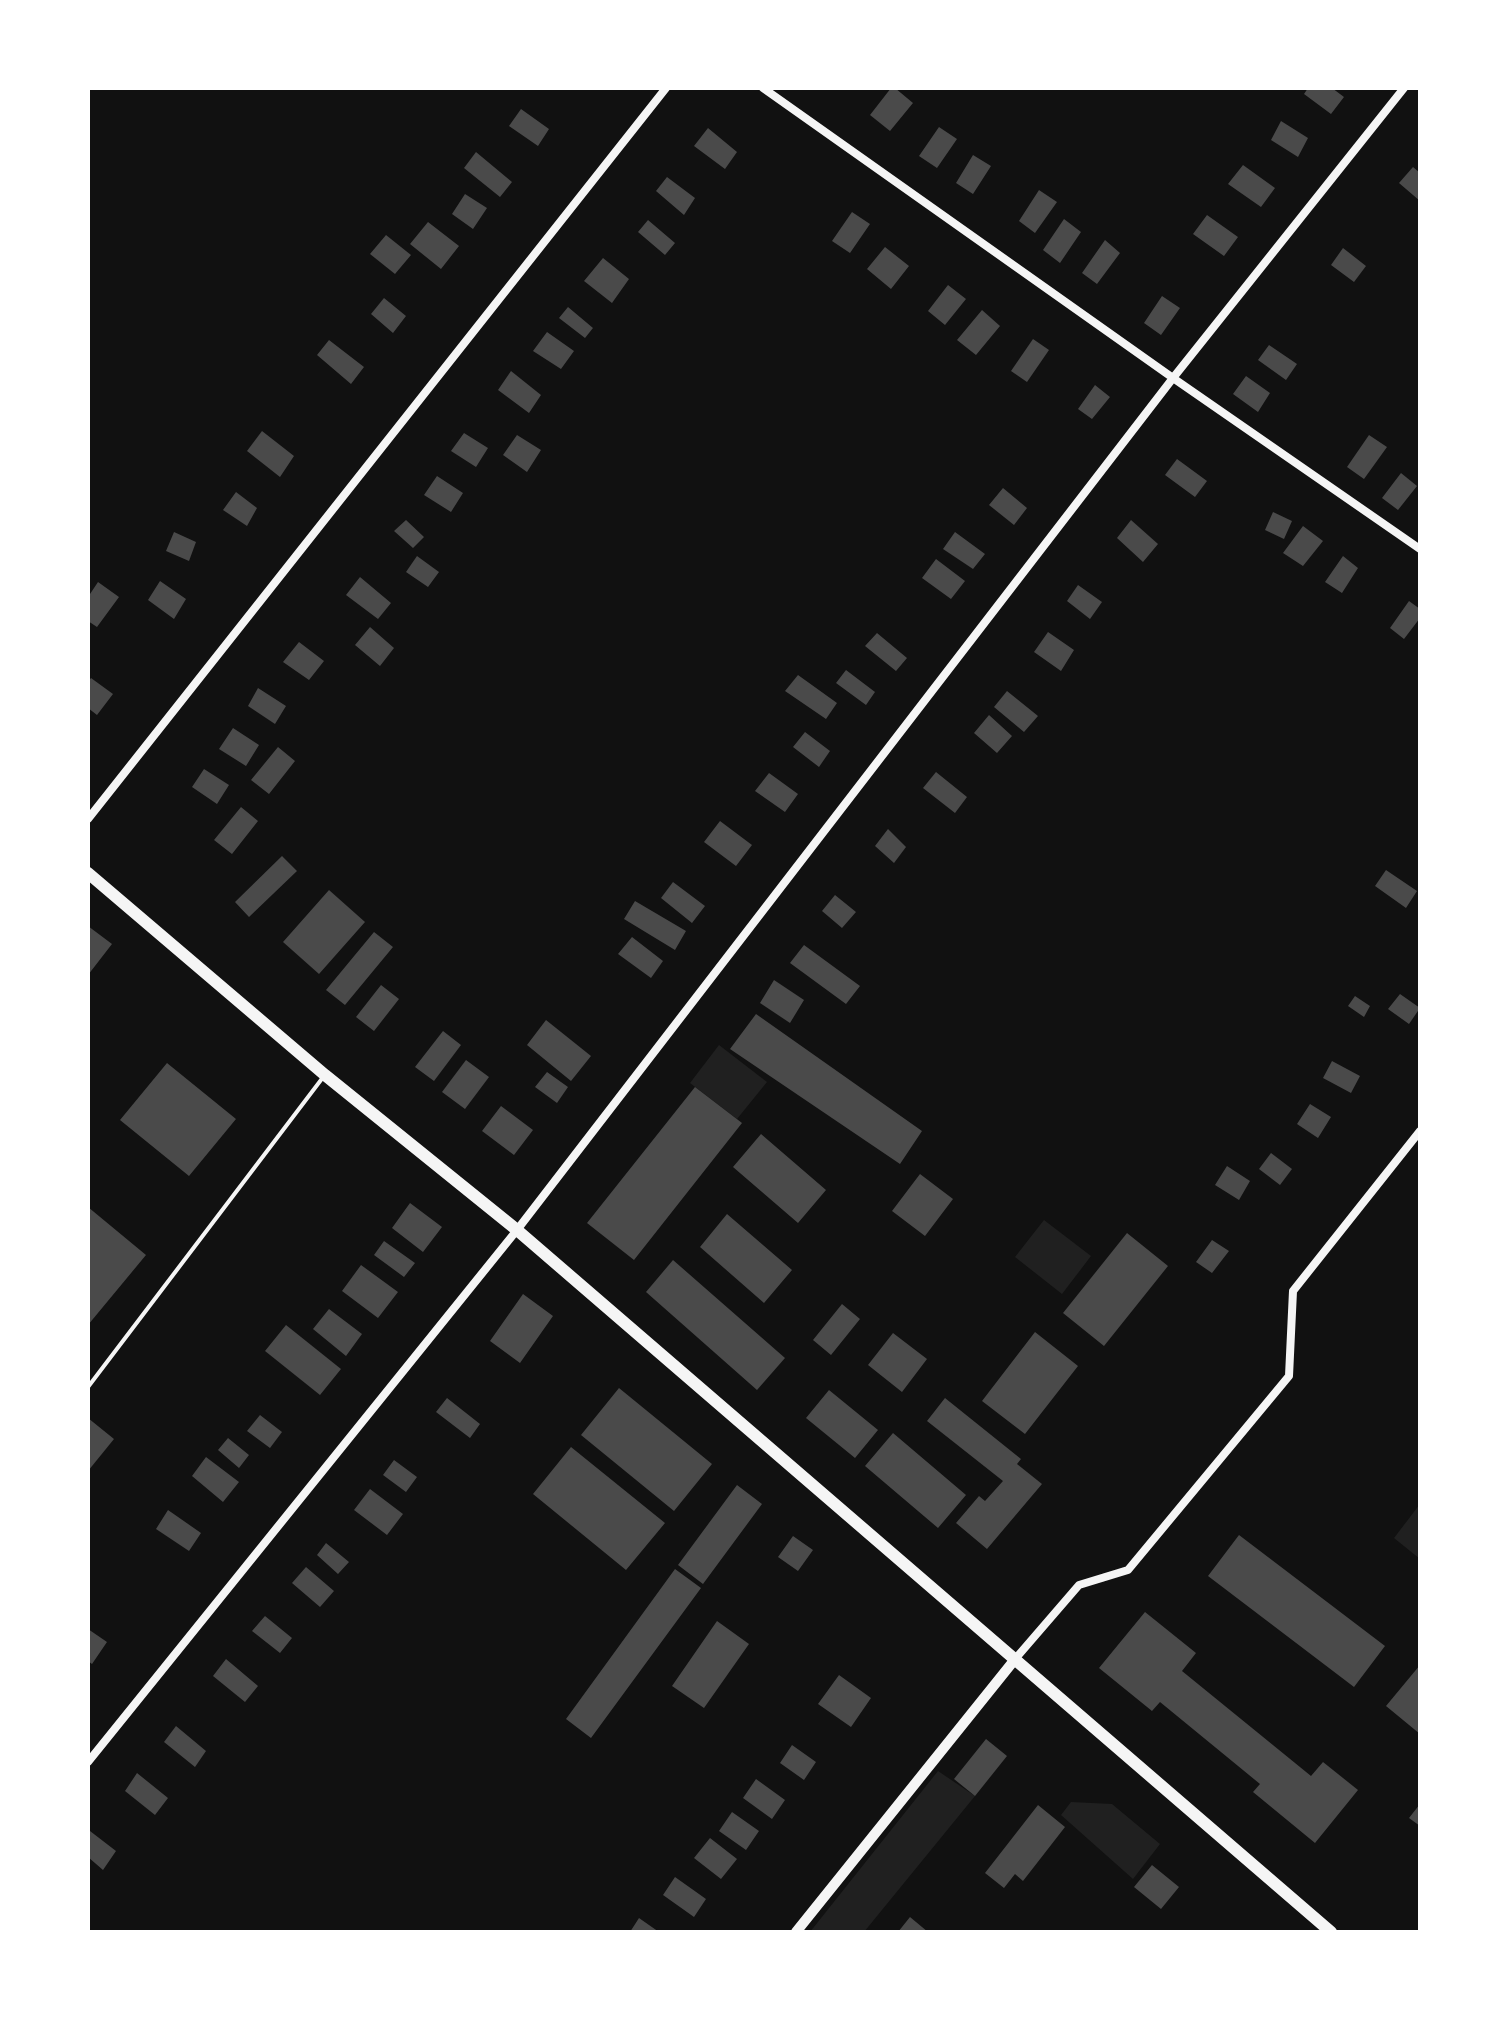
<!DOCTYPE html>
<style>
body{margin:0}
#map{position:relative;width:1508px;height:2020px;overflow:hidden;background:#111;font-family:"Work Sans",sans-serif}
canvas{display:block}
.frame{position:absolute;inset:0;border:90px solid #fff;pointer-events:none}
</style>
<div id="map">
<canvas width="1508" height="2020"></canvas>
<div class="frame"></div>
</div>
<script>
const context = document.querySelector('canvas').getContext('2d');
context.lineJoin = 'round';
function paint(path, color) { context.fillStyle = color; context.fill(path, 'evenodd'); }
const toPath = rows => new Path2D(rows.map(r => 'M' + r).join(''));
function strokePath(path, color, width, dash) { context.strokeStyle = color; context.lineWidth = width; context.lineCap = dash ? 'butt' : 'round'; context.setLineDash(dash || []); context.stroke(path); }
const green = toPath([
 [719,1045,767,1082,737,1119,690,1083],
 [1044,1220,1091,1256,1062,1294,1015,1257],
 [1420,1504,1420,1559,1394,1538],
 [938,1771,975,1796,864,1932,810,1932],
 [1071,1802,1112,1804,1160,1844,1133,1879,1061,1815]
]);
const building = toPath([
 [891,88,895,88,913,103,890,131,870,115],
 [1308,88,1332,88,1344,97,1331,114,1304,94],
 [521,109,549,129,538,146,509,126],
 [1281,121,1308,138,1298,157,1271,140],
 [939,127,957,139,937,168,919,156],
 [708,128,737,152,725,169,694,146],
 [476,152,512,182,500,197,464,168],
 [973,155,991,166,973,194,956,183],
 [1243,165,1275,188,1261,207,1228,184],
 [1413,167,1420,173,1420,201,1399,183],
 [667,177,695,198,684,215,656,191],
 [1039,190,1057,202,1035,233,1019,221],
 [465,194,487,208,473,229,452,214],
 [852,212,870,224,850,253,832,241],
 [1207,215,1238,237,1224,256,1193,234],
 [1064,219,1081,232,1060,263,1043,250],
 [648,220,675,243,665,255,638,232],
 [428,222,459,246,441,269,410,244],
 [386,235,411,255,395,274,370,254],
 [1105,240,1120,253,1097,284,1082,273],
 [885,247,909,266,891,289,867,269],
 [1343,248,1366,266,1354,282,1331,265],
 [603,258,629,279,612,303,584,281],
 [948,285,966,299,945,325,928,311],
 [1162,296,1180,308,1161,335,1144,323],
 [384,298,406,316,393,333,371,314],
 [568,307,593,328,585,338,559,318],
 [982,310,1000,326,976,355,957,340],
 [547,332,574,351,561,369,533,351],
 [1033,339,1049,350,1027,382,1011,371],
 [329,340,364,367,351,384,317,355],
 [1269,345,1297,364,1286,380,1258,360],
 [511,371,541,395,529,413,498,390],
 [1246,376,1270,393,1258,412,1233,394],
 [1095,385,1110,397,1092,419,1078,409],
 [262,431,294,456,280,477,247,451],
 [464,433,488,448,476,467,451,451],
 [517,435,541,450,527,472,503,455],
 [1369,435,1387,447,1364,479,1347,467],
 [1177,459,1207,481,1195,497,1165,475],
 [1401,473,1417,486,1398,510,1382,498],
 [437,476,463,493,451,512,424,495],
 [1003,488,1027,508,1014,525,989,505],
 [236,492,257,508,247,526,223,510],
 [1273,512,1292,521,1284,539,1265,530],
 [406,520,424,537,413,548,394,531],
 [1131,520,1158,544,1143,562,1117,538],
 [1303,526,1323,541,1303,566,1283,553],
 [174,532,196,542,189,561,166,551],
 [955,532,985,554,973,569,943,549],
 [417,556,439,572,428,587,406,572],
 [1343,556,1358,568,1342,593,1325,582],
 [936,559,965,581,951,599,922,578],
 [360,577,391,603,378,619,346,595],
 [160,581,186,599,174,619,148,600],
 [98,582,119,597,97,627,88,621,88,597],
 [1078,585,1102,602,1090,619,1067,601],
 [1409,601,1420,609,1420,618,1404,639,1390,628],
 [370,627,394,648,380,666,355,645],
 [1048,632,1074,650,1061,671,1034,652],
 [877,633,907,658,896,671,865,646],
 [299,642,324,661,309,680,283,662],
 [846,670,875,692,866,705,836,683],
 [798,675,837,703,826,719,785,691],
 [91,678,113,694,97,715,88,708,88,682],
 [258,688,286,706,275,724,248,706],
 [1007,691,1038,716,1024,732,994,707],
 [989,715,1012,736,997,753,974,733],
 [233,728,259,745,246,766,219,749],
 [805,732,830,751,819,767,793,747],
 [278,747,295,761,269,794,251,780],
 [204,769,229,785,217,804,192,787],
 [936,772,967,797,955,813,923,788],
 [769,773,798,794,785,812,755,791],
 [241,807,258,821,232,854,214,840],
 [720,821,752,845,736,866,704,842],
 [888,829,906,847,894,863,875,846],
 [282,856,297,871,249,917,235,902],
 [1386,870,1417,891,1406,908,1375,886],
 [673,882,705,906,692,923,661,898],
 [329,890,365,922,319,974,283,942],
 [835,895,856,912,842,928,822,911],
 [635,901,686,931,675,950,624,919],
 [88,926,112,944,88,975],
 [374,932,393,947,345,1005,326,990],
 [632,937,663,961,651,978,618,954],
 [804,945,860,986,846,1004,790,963],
 [774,980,804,1000,790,1023,760,1003],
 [381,985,399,999,374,1031,356,1017],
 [1400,994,1420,1008,1409,1024,1388,1009],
 [1355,996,1370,1006,1364,1017,1348,1006],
 [756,1014,922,1131,900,1164,730,1049],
 [546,1020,591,1056,571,1081,527,1045],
 [443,1031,461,1045,434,1081,415,1067],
 [466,1060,489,1077,465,1109,442,1092],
 [1332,1061,1360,1076,1351,1093,1323,1078],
 [167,1063,236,1119,189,1176,120,1120],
 [547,1072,568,1087,557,1103,535,1087],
 [695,1087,742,1123,634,1260,587,1223],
 [1310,1104,1331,1117,1318,1138,1297,1124],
 [501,1106,533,1130,514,1155,482,1131],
 [761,1134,826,1190,798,1223,733,1167],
 [1271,1153,1292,1169,1280,1185,1259,1169],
 [1227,1166,1250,1181,1239,1200,1215,1185],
 [920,1174,953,1199,925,1236,892,1211],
 [410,1203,442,1227,423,1252,392,1228],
 [88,1207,146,1255,88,1325],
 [727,1214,792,1270,764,1303,700,1247],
 [1127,1233,1168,1266,1104,1346,1063,1313],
 [1212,1240,1229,1251,1212,1273,1196,1262],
 [384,1241,415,1263,404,1277,374,1255],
 [673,1260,785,1358,757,1390,646,1292],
 [361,1265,398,1292,378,1318,342,1291],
 [523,1294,553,1316,520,1363,490,1341],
 [842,1304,860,1319,831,1355,813,1340],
 [329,1309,362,1334,346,1356,313,1329],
 [286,1325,341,1369,320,1395,265,1351],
 [1035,1332,1078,1366,1025,1434,982,1401],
 [893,1333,927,1359,902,1392,868,1365],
 [619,1388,712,1464,674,1511,581,1435],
 [829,1390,878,1430,855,1458,806,1418],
 [447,1398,480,1424,470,1438,436,1412],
 [945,1398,1021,1459,1017,1464,1042,1484,987,1549,956,1523,979,1496,985,1501,1003,1481,927,1421],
 [260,1415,282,1432,270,1448,247,1431],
 [88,1418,114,1439,88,1471],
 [893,1433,966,1495,938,1528,865,1466],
 [228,1438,249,1455,239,1468,218,1450],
 [571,1447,665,1523,626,1570,533,1494],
 [206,1457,239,1482,223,1502,192,1476],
 [394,1460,417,1477,406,1492,383,1475],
 [737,1485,762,1504,703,1584,678,1565],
 [370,1489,403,1514,387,1535,354,1510],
 [168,1510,201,1533,189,1551,156,1529],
 [1239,1535,1385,1646,1354,1687,1208,1576],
 [793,1536,813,1550,798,1571,778,1557],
 [326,1543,349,1562,338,1574,317,1555],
 [306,1567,334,1591,320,1607,292,1583],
 [675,1569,701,1588,591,1738,566,1719],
 [1145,1612,1196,1653,1182,1671,1311,1776,1323,1762,1358,1790,1315,1843,1253,1792,1260,1784,1160,1702,1152,1711,1099,1668],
 [265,1616,292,1638,280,1653,252,1631],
 [717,1621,749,1644,704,1708,672,1686],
 [88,1629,107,1642,92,1664,88,1661],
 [226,1659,258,1686,245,1702,213,1676],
 [1420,1665,1420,1734,1386,1706],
 [839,1675,871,1698,851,1727,818,1704],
 [176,1726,206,1751,195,1767,164,1742],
 [986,1739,1007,1756,975,1796,954,1779],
 [792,1745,816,1762,804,1780,780,1763],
 [137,1773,168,1798,155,1815,125,1791],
 [756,1779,785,1800,772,1819,743,1798],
 [1420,1804,1420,1826,1409,1818],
 [1038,1805,1065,1827,1023,1881,1015,1874,1004,1888,985,1873],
 [732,1812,759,1831,746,1850,719,1831],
 [90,1831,116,1851,103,1870,88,1857,88,1834],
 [710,1838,737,1859,721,1879,694,1858],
 [1152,1865,1179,1887,1161,1909,1134,1887],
 [675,1877,706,1899,694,1917,663,1895],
 [910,1917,928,1932,898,1932],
 [639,1918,659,1932,630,1932]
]);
const service = toPath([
 [88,1387,324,1076]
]);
const minor = toPath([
 [763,88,1173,378,1420,549],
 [88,819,666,88],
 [1016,1658,1079,1585,1128,1570,1289,1376,1293,1291,1420,1131],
 [88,1762,517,1230,1173,378,1404,88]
]);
const tertiary = toPath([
 [796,1932,1016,1658]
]);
const primary = toPath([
 [88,873,325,1075,517,1230,1331,1932]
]);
paint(green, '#202020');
paint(building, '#4a4a4a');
strokePath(service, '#f5f5f5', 4);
strokePath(minor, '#f5f5f5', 8);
strokePath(tertiary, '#f5f5f5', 10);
strokePath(primary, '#f5f5f5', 12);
</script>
